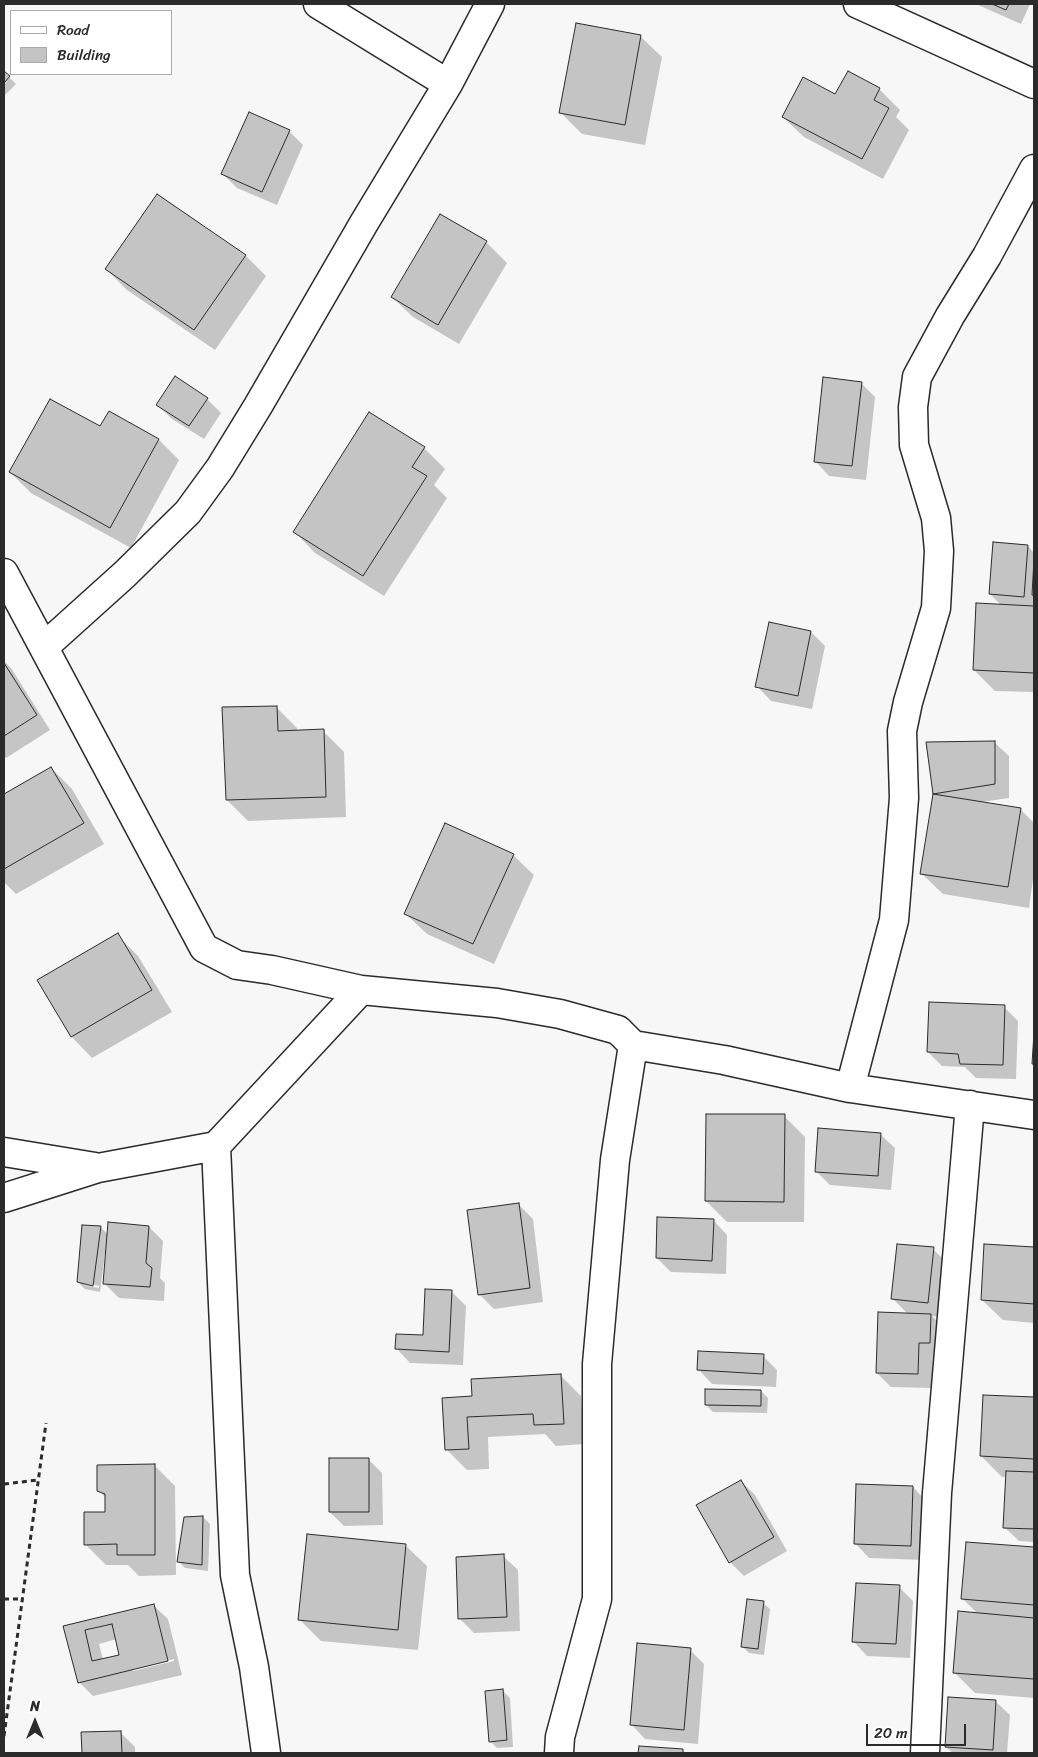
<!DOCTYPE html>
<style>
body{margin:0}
#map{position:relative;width:1038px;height:1757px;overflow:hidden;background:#f7f7f7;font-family:Sriracha,sans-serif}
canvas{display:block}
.frame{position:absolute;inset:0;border:5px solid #2b2b2b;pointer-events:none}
.legend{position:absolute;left:10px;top:10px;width:162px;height:65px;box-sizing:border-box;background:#fff;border:1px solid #aaa;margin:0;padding:6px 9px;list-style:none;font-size:15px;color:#2b2b2b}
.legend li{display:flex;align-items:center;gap:10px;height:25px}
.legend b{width:25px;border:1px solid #aaa}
.north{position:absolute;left:10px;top:1697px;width:50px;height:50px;-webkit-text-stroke:4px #fff;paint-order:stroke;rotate:0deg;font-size:14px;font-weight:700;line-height:20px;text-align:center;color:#2b2b2b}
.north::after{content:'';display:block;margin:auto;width:18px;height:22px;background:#2b2b2b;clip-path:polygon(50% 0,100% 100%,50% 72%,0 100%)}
.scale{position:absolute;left:866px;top:1724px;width:100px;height:22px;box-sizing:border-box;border:2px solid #2b2b2b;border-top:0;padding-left:6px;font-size:15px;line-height:18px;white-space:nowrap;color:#2b2b2b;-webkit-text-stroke:4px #fff;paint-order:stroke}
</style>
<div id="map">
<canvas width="1038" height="1757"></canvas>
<div class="frame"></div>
<ul class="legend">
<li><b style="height:6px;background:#fff"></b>Road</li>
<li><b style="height:14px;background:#c4c4c4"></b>Building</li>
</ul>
<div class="north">N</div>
<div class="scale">20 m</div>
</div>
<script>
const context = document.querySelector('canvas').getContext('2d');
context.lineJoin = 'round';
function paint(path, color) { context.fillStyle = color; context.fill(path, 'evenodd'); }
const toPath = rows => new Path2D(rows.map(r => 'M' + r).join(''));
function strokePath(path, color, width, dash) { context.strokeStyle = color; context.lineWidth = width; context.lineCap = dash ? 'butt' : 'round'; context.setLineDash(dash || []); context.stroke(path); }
const shadow = toPath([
 [976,4,1030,4,1021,24],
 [577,25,641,37,662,57,645,145,582,134,561,113],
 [4,72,16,84,4,96],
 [879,89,900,110,896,117,909,130,883,179,804,137,783,117,836,96],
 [289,131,303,145,277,205,237,188,223,174],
 [157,196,246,256,266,276,215,350,127,290,106,269],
 [441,215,486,242,507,263,459,344,413,317,392,297],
 [861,383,875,397,866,480,829,476,815,461],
 [207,399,221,413,204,439,172,419,158,405],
 [159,440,179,460,131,548,31,493,10,472],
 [424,448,445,469,434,485,447,498,384,596,315,553,295,532],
 [1028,546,1034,553,1034,692,995,691,974,670,1002,606,990,594],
 [811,632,825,646,812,709,771,701,757,686],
 [4,661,11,668,50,730,6,758,4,756],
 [276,707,297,728,297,732,323,731,344,752,346,817,248,821,227,800],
 [994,742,1009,756,1009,798,982,802,1020,809,1034,823,1034,872,1029,908,943,894,922,874,934,794,927,743],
 [51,768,72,789,104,844,16,894,4,882,4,795],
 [513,855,534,875,494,964,427,934,406,914],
 [117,935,138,956,172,1012,92,1058,72,1037],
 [1004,1007,1018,1021,1016,1079,976,1078,965,1067,942,1066,928,1052],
 [784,1116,805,1137,804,1222,727,1222,706,1201],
 [880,1134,895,1148,891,1190,830,1185,816,1171],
 [518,1204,533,1219,543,1302,494,1309,479,1294],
 [713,1220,727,1235,726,1274,671,1272,657,1258],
 [100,1227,109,1235,149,1227,163,1241,160,1278,165,1283,164,1301,119,1298,105,1284,108,1245,106,1245,100,1292,85,1289,78,1282],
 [84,1282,99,1286,99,1288,84,1285],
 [986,1245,1034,1249,1034,1323,1003,1320,982,1300],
 [933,1249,947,1263,941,1317,932,1316,945,1329,944,1357,933,1357,932,1388,891,1387,877,1373,908,1314,893,1299],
 [451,1291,466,1306,463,1365,410,1363,396,1348,424,1336],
 [763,1356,777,1370,776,1387,712,1384,698,1369],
 [560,1375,581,1396,584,1444,556,1446,545,1434,488,1437,489,1469,467,1470,447,1450,474,1398],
 [761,1391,768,1398,767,1413,713,1412,706,1405],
 [984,1396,1034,1399,1034,1542,1019,1541,1004,1527,1007,1477,1002,1477,981,1456],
 [368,1459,382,1473,383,1525,344,1526,330,1512],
 [154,1465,175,1486,176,1575,139,1576,128,1565,106,1565,85,1544,106,1513,106,1498,98,1490],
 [741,1481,755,1495,787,1551,744,1576,730,1562],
 [913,1487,927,1502,925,1560,869,1558,855,1543],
 [203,1517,210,1524,208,1571,185,1568,178,1561],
 [308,1536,406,1546,427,1566,418,1650,321,1641,300,1620],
 [968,1543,1034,1549,1034,1698,975,1693,954,1672,978,1614,963,1599],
 [503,1556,518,1570,520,1631,474,1633,460,1619],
 [899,1587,913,1601,910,1658,867,1656,853,1641],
 [763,1603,770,1609,764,1655,749,1653,742,1646],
 [153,1605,168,1619,182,1675,93,1696,79,1682,65,1627],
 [117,1639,121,1656,103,1660,99,1644],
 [174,1659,174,1661,133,1671,133,1668],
 [690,1650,704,1664,698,1744,645,1739,631,1724],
 [503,1691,510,1698,513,1747,497,1748,490,1741],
 [995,1701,1010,1715,1007,1753,953,1753,946,1747],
 [120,1732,135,1747,135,1753,83,1753,82,1733],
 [640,1747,683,1751,685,1753,639,1753]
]);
const building = toPath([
 [992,4,1009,4,1006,10,992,4],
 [576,23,641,35,625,125,559,113,576,23],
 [4,71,10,76,4,83,4,71],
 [848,71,880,88,874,100,889,108,862,159,782,117,803,77,835,94,848,71],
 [249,112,290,130,262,192,221,174,249,112],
 [157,194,246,255,194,330,105,269,157,194],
 [440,214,487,241,438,325,391,297,440,214],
 [175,376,208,398,189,426,156,405,175,376],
 [823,377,862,382,852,466,814,462,823,377],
 [50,399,100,426,109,411,159,439,110,528,9,472,50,399],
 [369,412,425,447,412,467,427,476,363,576,293,532,369,412],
 [993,542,1028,545,1024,597,989,594,993,542],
 [1034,559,1034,596,1032,595,1034,559],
 [976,603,1034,606,1034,673,973,670,976,603],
 [769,622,811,631,798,696,755,687,769,622],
 [4,663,37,715,4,736,4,663],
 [277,706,278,731,324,729,326,797,226,800,222,707,277,706],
 [995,741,995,784,933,794,926,742,995,741],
 [51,767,84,823,4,869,4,794,51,767],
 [933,794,1021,808,1008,887,920,874,933,794],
 [445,823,514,854,473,944,404,914,445,823],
 [118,933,152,990,71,1037,37,980,118,933],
 [929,1002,1005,1005,1003,1065,960,1064,958,1054,927,1052,929,1002],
 [1034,1033,1034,1064,1032,1064,1034,1033],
 [706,1114,785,1114,784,1202,705,1201,706,1114],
 [818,1128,881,1133,878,1176,815,1172,818,1128],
 [519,1203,530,1288,478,1295,467,1210,519,1203],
 [657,1217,714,1219,712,1261,656,1258,657,1217],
 [108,1222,149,1226,146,1263,152,1268,150,1287,103,1284,108,1222],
 [82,1225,101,1226,93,1286,77,1282,82,1225],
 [897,1244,934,1247,928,1303,891,1299,897,1244],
 [984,1244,1034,1247,1034,1304,981,1300,984,1244],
 [425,1289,452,1290,449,1352,395,1349,396,1334,423,1335,425,1289],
 [878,1312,931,1314,930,1343,919,1343,918,1374,876,1373,878,1312],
 [698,1351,764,1354,763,1374,697,1370,698,1351],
 [561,1374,564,1424,534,1425,533,1414,467,1417,469,1449,445,1450,442,1398,472,1396,471,1379,561,1374],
 [705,1389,761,1390,761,1406,705,1405,705,1389],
 [983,1395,1034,1397,1034,1459,980,1456,983,1395],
 [329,1458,369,1458,369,1512,329,1512,329,1458],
 [155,1464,155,1555,117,1555,117,1544,84,1545,84,1512,105,1512,105,1494,97,1491,97,1465,155,1464],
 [1006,1471,1034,1472,1034,1529,1003,1528,1006,1471],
 [741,1480,774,1537,729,1563,696,1505,741,1480],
 [856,1484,913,1486,911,1546,854,1544,856,1484],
 [203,1516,202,1565,177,1562,184,1517,203,1516],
 [307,1534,406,1544,398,1630,298,1620,307,1534],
 [966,1542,1034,1547,1034,1605,961,1599,966,1542],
 [504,1554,507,1617,458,1619,456,1557,504,1554],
 [856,1583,900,1585,896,1644,852,1642,856,1583],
 [747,1599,764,1601,758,1649,741,1647,747,1599],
 [154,1604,168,1661,78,1683,63,1626,154,1604],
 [112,1624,119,1655,92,1661,85,1630,112,1624],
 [958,1611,1034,1618,1034,1679,953,1673,958,1611],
 [637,1643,691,1648,684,1730,630,1725,637,1643],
 [503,1689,507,1740,489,1742,485,1691,503,1689],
 [948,1697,996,1700,993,1750,945,1747,948,1697],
 [121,1731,122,1753,82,1753,81,1732,121,1731],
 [639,1746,683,1749,683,1753,638,1753,639,1746]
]);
const path = toPath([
 [4,1484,38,1480],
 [4,1599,21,1599],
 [4,1736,46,1423]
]);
const minor = toPath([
 [318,4,448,84],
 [858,4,1034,84],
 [4,573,204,948,237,965,272,970,361,990,497,1003,560,1014,618,1030,633,1045,724,1060,850,1088,1034,1115],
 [44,647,125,574,188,512,220,468,258,406,364,223,448,84,490,4],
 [850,1088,894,920,904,798,902,731,908,702,936,608,939,551,936,518,914,445,913,407,917,377,950,316,987,256,1034,169],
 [4,1152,95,1167],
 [4,1198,98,1168,216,1146],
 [266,1753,254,1667,235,1575,216,1146,361,990],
 [559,1753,560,1737,597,1599,597,1364,615,1160,633,1045],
 [925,1753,937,1493,970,1105]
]);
paint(shadow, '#0003');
paint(building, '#c4c4c4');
strokePath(building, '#2b2b2b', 1);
strokePath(minor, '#2b2b2b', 31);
strokePath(path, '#2b2b2b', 3, [5, 4]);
strokePath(minor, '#fff', 28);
</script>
